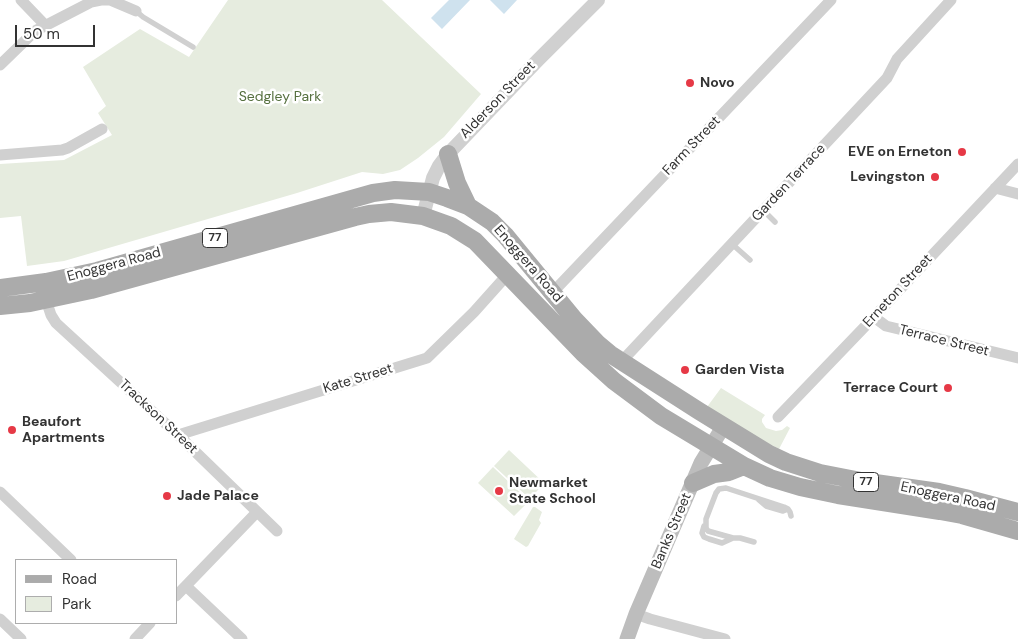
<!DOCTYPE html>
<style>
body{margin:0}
#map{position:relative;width:1018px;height:639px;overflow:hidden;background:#fff;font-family:"DM Sans",sans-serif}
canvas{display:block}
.legend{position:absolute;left:15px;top:559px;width:162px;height:65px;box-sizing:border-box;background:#fff;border:1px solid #adadad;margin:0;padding:6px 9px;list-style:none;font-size:15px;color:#333}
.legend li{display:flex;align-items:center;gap:10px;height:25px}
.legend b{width:25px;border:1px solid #adadad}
.scale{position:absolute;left:15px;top:25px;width:80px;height:22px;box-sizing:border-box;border:2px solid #333;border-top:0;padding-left:6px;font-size:15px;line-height:18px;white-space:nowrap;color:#333;-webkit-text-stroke:4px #fff;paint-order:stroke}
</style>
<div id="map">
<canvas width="1018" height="639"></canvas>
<ul class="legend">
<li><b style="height:6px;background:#ababab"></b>Road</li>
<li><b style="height:14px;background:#e6ecdf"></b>Park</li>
</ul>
<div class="scale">50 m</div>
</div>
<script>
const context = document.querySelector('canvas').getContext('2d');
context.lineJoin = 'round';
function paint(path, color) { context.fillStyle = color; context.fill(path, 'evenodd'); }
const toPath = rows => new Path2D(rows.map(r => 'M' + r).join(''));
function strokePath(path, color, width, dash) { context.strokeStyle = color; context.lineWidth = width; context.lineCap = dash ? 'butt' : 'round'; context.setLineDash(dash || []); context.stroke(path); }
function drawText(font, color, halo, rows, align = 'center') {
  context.font = font + ' "DM Sans",sans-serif'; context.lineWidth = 5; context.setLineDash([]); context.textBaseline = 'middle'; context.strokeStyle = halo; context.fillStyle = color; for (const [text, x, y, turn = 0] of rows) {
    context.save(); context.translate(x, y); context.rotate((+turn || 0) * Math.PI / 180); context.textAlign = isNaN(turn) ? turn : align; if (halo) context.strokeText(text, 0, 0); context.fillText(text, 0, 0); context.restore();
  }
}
const green = toPath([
 [228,0,382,0,481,94,444,137,418,158,400,170,383,174,362,172,297,193,64,261,27,266,21,216,0,218,0,164,64,160,112,135,98,113,106,106,83,67,140,29,189,57],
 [721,388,765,415,762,419,762,422,766,428,776,431,782,430,787,426,790,428,779,449,767,443,707,407],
 [509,450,544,483,530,499,494,466],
 [493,467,529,501,514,516,478,483],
 [533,507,535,507,542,512,539,520,541,523,528,546,526,547,514,539]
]);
const water = toPath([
 [449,0,470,0,442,29,431,18],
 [490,0,517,0,504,14]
]);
const service = toPath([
 [136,11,143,17,193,47],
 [763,210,775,222],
 [732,244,750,260],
 [759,500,766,506,783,511,788,509],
 [704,526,702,533,704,537,709,539,722,543,733,538],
 [754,542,740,538,733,538,708,531,706,528,706,519,716,493,719,489,726,488,784,507,788,509,790,512,791,516]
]);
const minor = toPath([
 [21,0,45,25],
 [0,65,35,31,91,2,101,0,110,0,136,11],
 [0,155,62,150,68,148,102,129],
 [995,188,1018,194],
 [553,292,831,0],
 [46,300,51,315,56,323,178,435,277,531],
 [874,317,886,326,1018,358],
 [621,362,887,78,897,59,951,0],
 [778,417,874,317,1018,164],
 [178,435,427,358,474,312,508,274],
 [0,492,71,560],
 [186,586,242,639],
 [176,596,257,512],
 [636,614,650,619,725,639],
 [0,619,21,639],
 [135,639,150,623]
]);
const tertiary = toPath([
 [423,216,433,178,439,166,448,154,538,60,598,0]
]);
const secondary = toPath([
 [627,639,636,614,701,463,723,427]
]);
const primary = toPath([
 [448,154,457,183,468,206],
 [0,288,46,282,97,271,373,193,395,190,429,192,447,198,468,206,492,222,505,235,574,319,598,344,610,354,699,411,769,454,786,462,820,473,861,481,939,492,965,498,1018,512],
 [0,306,30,303,91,290,355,217,369,214,391,212,423,216,451,226,475,241,583,353,614,381,661,416,744,466,770,478,800,487,838,495,940,511,962,515,1018,531],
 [693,483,714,474,729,472,744,466]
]);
const markers = [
 [690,83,5,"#e63946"],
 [962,152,5,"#e63946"],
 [935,177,5,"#e63946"],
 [685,370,5,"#e63946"],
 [948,388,5,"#e63946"],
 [12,430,5,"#e63946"],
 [499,491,5,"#e63946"],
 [167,496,5,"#e63946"]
];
const shields = [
 [215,238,25],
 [866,482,25]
];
const shieldNames = [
 ["77",215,238],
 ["77",866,482]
];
const poiNames = [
 ["Novo",700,83],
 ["EVE on Erneton",952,152,"right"],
 ["Levingston",925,177,"right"],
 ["Garden Vista",695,370],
 ["Terrace Court",938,388,"right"],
 ["Beaufort",22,422],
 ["Apartments",22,438],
 ["Newmarket",509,483],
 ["State School",509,499],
 ["Jade Palace",177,496]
];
const parkNames = [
 ["Sedgley Park",280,97]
];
const streetNames = [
 ["Alderson Street",498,100,-46],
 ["Farm Street",692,146,-46],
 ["Garden Terrace",789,183,-47],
 ["Enoggera Road",528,264,49],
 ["Enoggera Road",114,265,-15],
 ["Erneton Street",898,291,-47],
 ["Terrace Street",944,341,14],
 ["Kate Street",358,379,-17],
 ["Trackson Street",158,417,43],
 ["Enoggera Road",948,497,12],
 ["Banks Street",672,531,-67]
];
paint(green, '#e6ecdf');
paint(water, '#cfe2ee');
strokePath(service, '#d0d0d0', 5.5);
strokePath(minor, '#d0d0d0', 11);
strokePath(tertiary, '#d0d0d0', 14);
strokePath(secondary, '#bdbdbd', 15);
strokePath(primary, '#ababab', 18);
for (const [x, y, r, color] of markers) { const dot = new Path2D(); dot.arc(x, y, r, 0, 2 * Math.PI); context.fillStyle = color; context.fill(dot); strokePath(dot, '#fff', 2); }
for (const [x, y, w] of shields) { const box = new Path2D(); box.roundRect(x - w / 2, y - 9.5, w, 19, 4); context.fillStyle = '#fff'; context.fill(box); strokePath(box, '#333', 1); }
drawText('bold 12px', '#333', null, shieldNames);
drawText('bold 14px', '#333', '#fff', poiNames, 'left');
drawText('14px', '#56703f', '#fff', parkNames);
drawText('14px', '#333', '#fff', streetNames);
</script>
